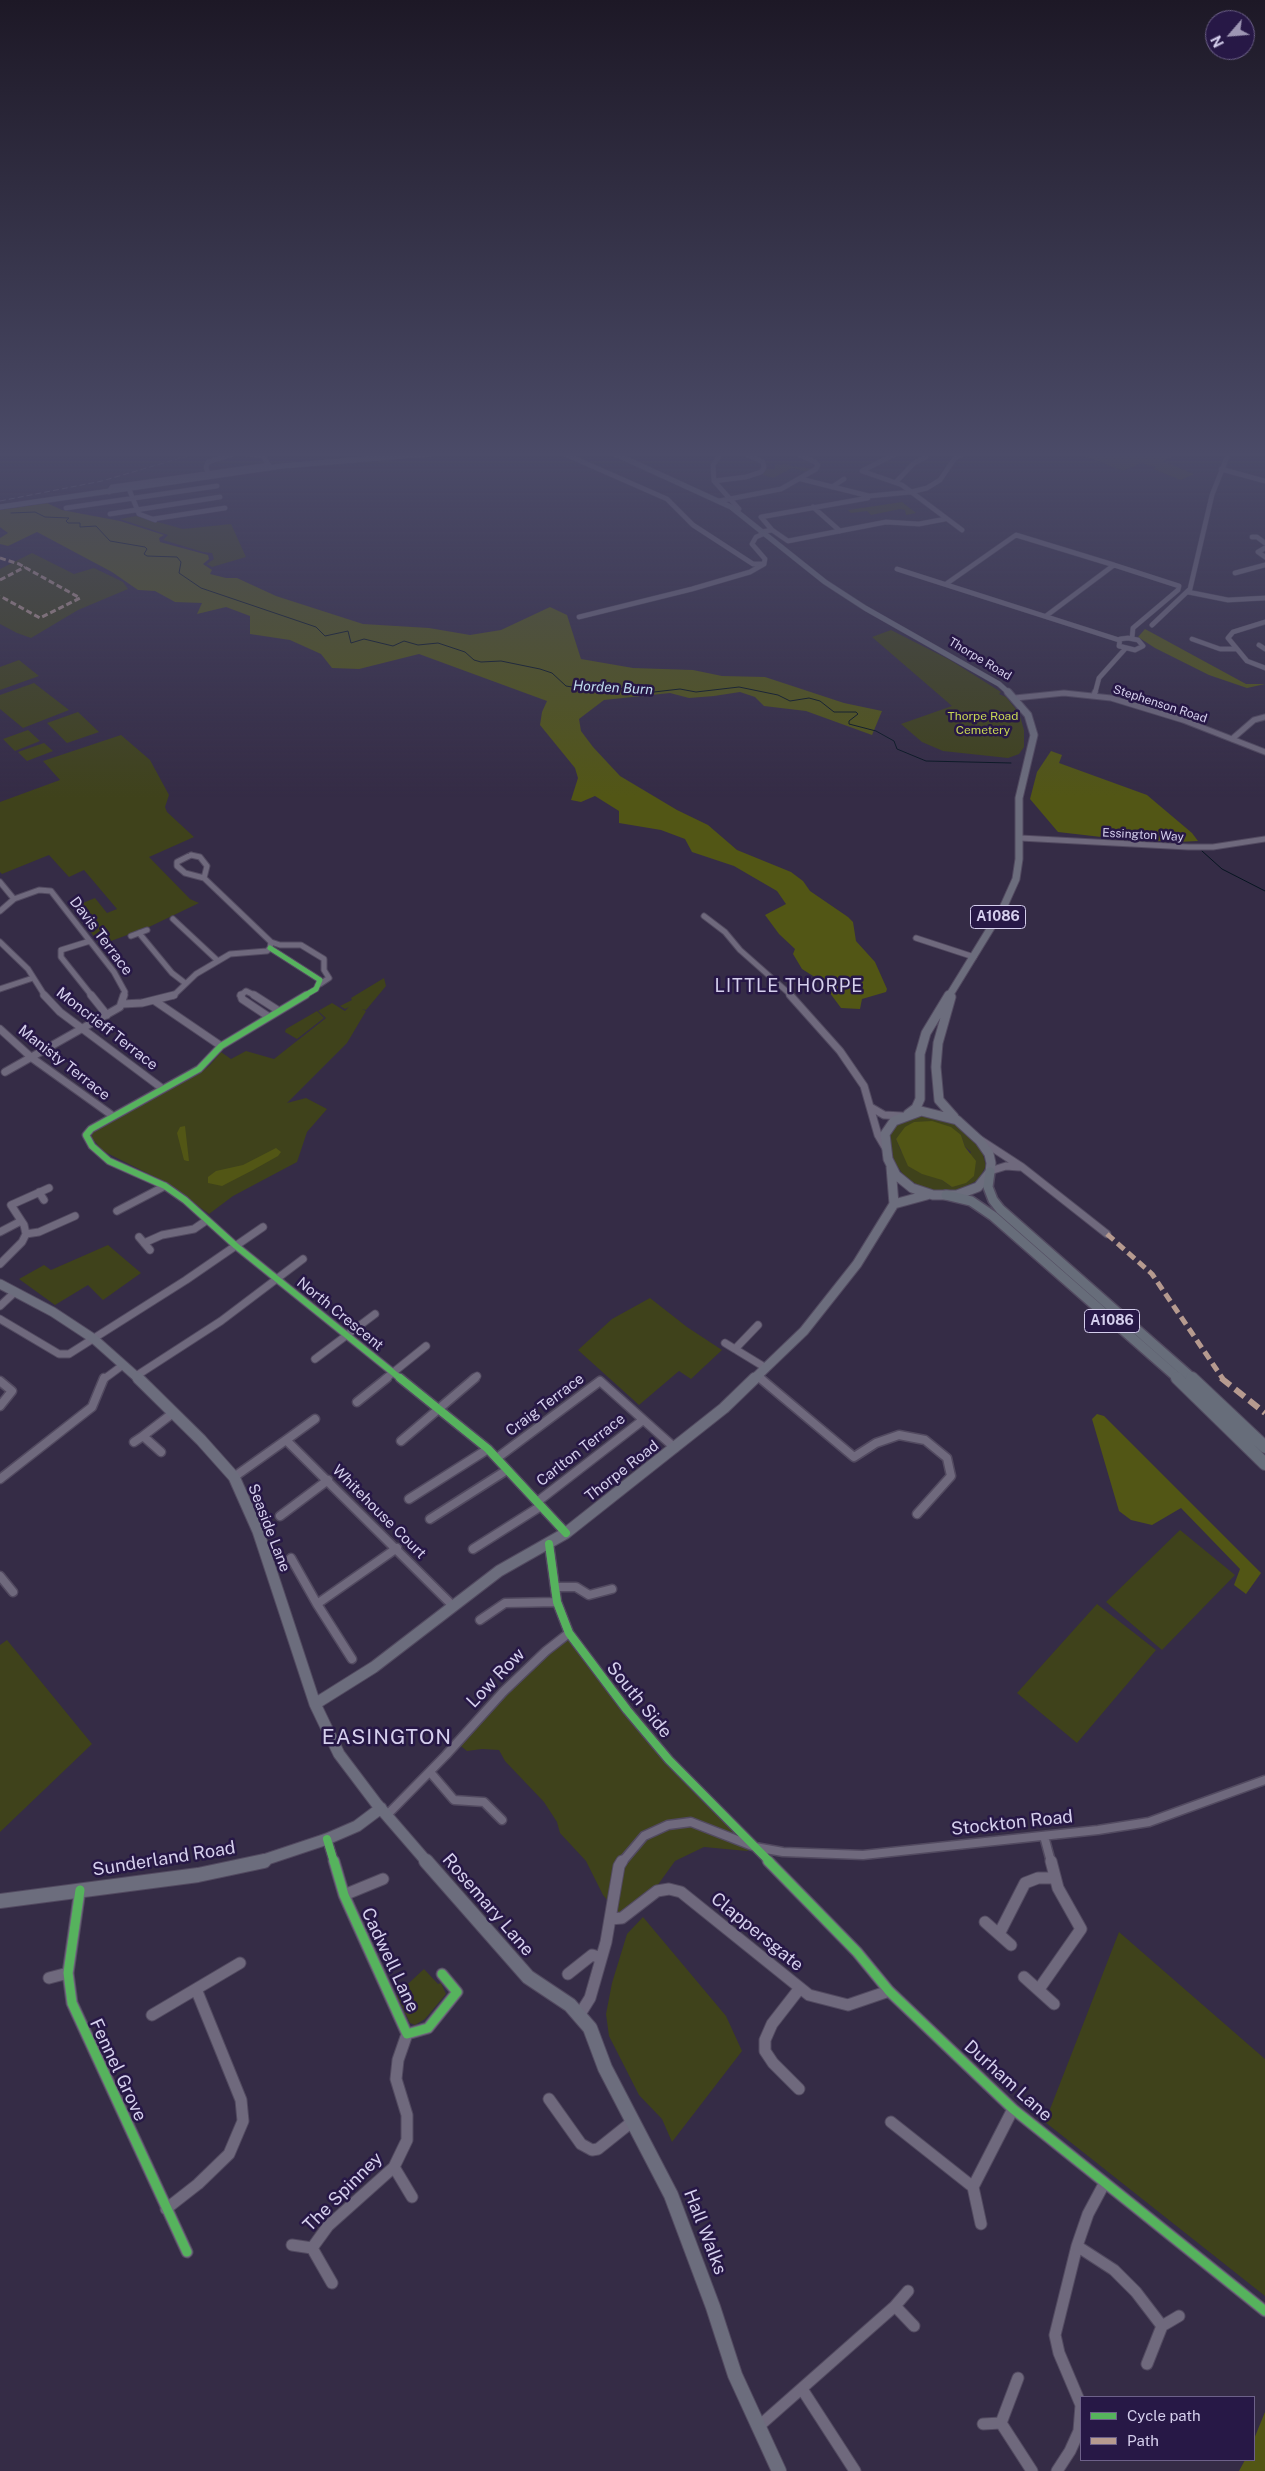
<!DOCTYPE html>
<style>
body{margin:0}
#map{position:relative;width:1265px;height:2471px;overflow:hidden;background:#352c46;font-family:"Public Sans",sans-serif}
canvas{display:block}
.legend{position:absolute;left:1080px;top:2396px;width:175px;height:65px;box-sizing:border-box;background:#271846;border:1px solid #6d6189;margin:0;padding:6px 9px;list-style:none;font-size:15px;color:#d5cfed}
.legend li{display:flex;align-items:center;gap:10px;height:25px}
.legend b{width:25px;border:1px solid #6d6189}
.north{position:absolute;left:1205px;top:10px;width:50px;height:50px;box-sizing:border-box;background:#271846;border:1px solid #6d6189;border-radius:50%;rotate:243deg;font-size:14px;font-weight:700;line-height:20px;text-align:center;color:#d5cfed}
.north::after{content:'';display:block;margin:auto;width:18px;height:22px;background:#9d96b3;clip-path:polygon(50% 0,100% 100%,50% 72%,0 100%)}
</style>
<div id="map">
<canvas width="1265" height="2471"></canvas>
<ul class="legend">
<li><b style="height:6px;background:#56b35d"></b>Cycle path</li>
<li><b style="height:6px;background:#b69a8f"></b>Path</li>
</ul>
<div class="north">N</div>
</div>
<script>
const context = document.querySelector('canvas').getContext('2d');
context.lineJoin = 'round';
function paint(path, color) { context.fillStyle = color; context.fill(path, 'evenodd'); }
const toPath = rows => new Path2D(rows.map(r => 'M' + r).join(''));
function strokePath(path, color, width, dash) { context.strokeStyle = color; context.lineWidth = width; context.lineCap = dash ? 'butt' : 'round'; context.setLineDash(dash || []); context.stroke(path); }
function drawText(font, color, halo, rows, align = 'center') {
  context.font = font + ' "Public Sans",sans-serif'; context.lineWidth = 5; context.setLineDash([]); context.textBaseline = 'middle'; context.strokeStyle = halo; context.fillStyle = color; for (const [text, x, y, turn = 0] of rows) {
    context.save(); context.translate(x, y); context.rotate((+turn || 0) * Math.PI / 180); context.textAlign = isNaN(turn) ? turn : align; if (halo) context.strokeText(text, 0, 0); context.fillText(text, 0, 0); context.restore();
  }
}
const green = toPath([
 [1075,452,1161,452,1172,457,1163,461,1194,474,1181,480,1153,469,1156,467,1141,463,1123,471],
 [786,464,791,466,812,469,807,472,792,468,773,478,760,474,765,469,775,469,775,465],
 [902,502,916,513,906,515,905,510,900,509,871,515,867,511,851,513,848,510],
 [136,516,183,529,231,524,246,557,212,567,207,564,214,559,212,553,203,552,163,540,168,535,120,519],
 [32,553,74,574,94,568,123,582,128,589,78,610,31,638,17,633,0,624,0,580,5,577,0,579,0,569],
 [891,630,950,660,1001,692,999,694,1006,697,1019,713,1024,730,1024,747,1019,754,1008,758,943,751,922,742,901,724,952,706,872,637],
 [19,660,39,676,0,690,0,667],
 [34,683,69,710,23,728,0,709,0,695],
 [78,712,99,732,67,743,47,723],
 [28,730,40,741,15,751,3,739],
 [121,735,150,760,169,795,165,807,167,812,194,837,149,857,190,899,199,903,149,927,100,945,73,907,95,898,107,913,117,909,84,870,69,877,49,855,2,874,0,872,0,802,60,780,43,761],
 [44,743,53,751,27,761,18,752],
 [384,978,386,986,366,1010,362,1009,366,1011,347,1043,287,1103,306,1098,327,1109,307,1132,297,1162,233,1196,209,1214,167,1183,103,1151,91,1137,95,1129,200,1073,210,1065,221,1052,231,1059,246,1051,274,1059,326,1018,318,1011,332,1003,345,1011,349,1007,345,1009,340,1006,352,1000,351,998],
 [317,1011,324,1018,297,1039,285,1032,286,1029],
 [927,1115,945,1119,959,1126,982,1151,986,1166,978,1180,957,1191,940,1192,921,1187,905,1177,895,1163,890,1148,890,1134,897,1125,909,1117],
 [914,1122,961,1135,965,1147,971,1152,952,1187,901,1151,896,1139],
 [108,1245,141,1273,103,1300,88,1285,55,1305,19,1279,44,1265,51,1270],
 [650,1298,687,1327,722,1350,691,1379,679,1371,639,1405,578,1350,612,1319],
 [1180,1530,1235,1575,1162,1650,1106,1602],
 [1097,1604,1156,1650,1077,1743,1017,1693],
 [569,1633,627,1710,755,1847,747,1851,704,1847,675,1861,657,1886,622,1918,603,1895,586,1861,560,1833,557,1822,544,1802,505,1761,499,1750,482,1749,467,1751,457,1743,503,1692],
 [7,1640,92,1744,0,1832,0,1645],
 [643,1917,726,2016,742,2051,672,2142,662,2119,639,2095,609,2036,606,2014,612,1983,627,1934],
 [1119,1932,1265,2059,1265,2296,1045,2122],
 [424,1969,438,1984,441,1983,446,1994,425,2019,415,2025,410,2023,396,1995]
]);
const forest = toPath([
 [47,503,62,510,120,521,164,535,159,538,160,542,208,555,209,559,203,564,212,570,210,574,226,578,237,578,276,596,363,624,429,628,470,635,501,630,550,607,567,615,581,659,633,668,693,670,722,676,765,677,844,703,882,711,872,735,806,711,764,706,755,697,740,692,714,696,689,698,670,693,604,700,579,719,581,731,593,747,620,776,677,810,708,825,737,850,791,872,803,881,810,891,848,917,853,922,856,941,875,962,887,989,886,992,862,999,860,1009,841,1008,821,981,802,969,793,954,795,949,779,934,765,915,786,904,777,891,734,866,692,852,685,839,661,830,619,823,619,811,595,796,581,802,571,800,578,778,575,768,540,725,542,712,547,701,419,654,359,669,332,668,321,654,290,640,250,634,250,616,226,607,197,614,202,603,175,602,155,591,138,590,112,572,37,532,8,546,0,544,0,538,8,533,0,527,0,510],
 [1145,629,1246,684,1265,684,1247,688,1209,675,1155,648,1138,637],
 [1051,751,1062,755,1059,763,1147,795,1192,833,1198,841,1177,842,1110,838,1058,832,1030,799,1037,772],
 [932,1121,951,1127,961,1135,965,1147,976,1161,974,1176,966,1183,952,1187,942,1180,922,1174,908,1166,896,1139,905,1127,914,1122],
 [185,1126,189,1161,187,1161,184,1160,177,1133,180,1127],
 [276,1148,281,1152,278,1156,253,1170,222,1186,208,1183,208,1177,216,1171,243,1165],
 [1097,1414,1104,1416,1261,1573,1246,1594,1234,1585,1240,1569,1181,1508,1152,1525,1131,1520,1119,1511,1092,1419],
 [1265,2412,1265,2471,1239,2471,1245,2460,1254,2460,1254,2439]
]);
const stream = toPath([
 [11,513,35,512,45,517,69,518,66,521,68,523,80,523,80,527,96,526,110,541,145,547,147,549,144,554,147,556,177,557,181,562,179,573,201,588,316,627,325,636,348,631,351,643,364,639,393,646,404,641,418,645,438,643,465,652,474,660,481,662,501,661,540,669,552,673,566,686,590,690,608,691,632,687,654,692,680,689,696,692,739,687,778,695,790,701,809,698,820,701,834,712,856,712,858,714,849,721,849,724,876,731,894,741,897,749,926,761,1011,763],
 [1202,851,1222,869,1265,891]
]);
const minorFar4 = toPath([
 [560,452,667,499,693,525,753,564,764,564],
 [722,452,713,465,714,481,739,509],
 [899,452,862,471,902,485,962,530],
 [1221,469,1265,481],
 [208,474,206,467,208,462,236,453,260,455,264,457,270,468],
 [801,479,869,496,911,492,927,488,940,480,955,458,966,452],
 [714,481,746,477,761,472,764,468,763,462,741,452],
 [896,482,914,463,926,457],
 [832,487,844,479],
 [129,489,139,514,155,520],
 [109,492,112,487,269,465],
 [719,501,781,489,816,469,818,465,815,462,793,452],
 [813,507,840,531],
 [66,508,217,486],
 [110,514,220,497],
 [153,519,225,508],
 [772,530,761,517,868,498],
 [761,532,772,530,788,541,886,522,919,524,945,519],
 [763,534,756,537,752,544,765,559,764,564],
 [1252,537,1257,537,1265,543],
 [1265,548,1258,552,1265,557],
 [897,569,1119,640],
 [1235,573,1265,565],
 [946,584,1016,535,1114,565],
 [1188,592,1228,600,1265,598],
 [1046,616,1114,565,1179,586,1178,590,1133,628,1132,638],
 [579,617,692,589,750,572,764,564],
 [1265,622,1233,632,1228,638,1247,661,1265,668],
 [1152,625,1190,589,1212,495,1229,452],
 [1128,638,1138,640,1143,646,1135,650,1119,646,1120,639,1128,638],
 [1192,639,1220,649,1237,649],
 [1259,645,1265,649],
 [1095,693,1099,678,1125,649]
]);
const minorFar3 = toPath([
 [1094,695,1095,692],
 [1015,698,1064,693,1111,698,1183,720,1265,752],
 [1232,739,1254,720,1265,717],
 [1020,838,1188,847,1213,847,1265,839],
 [191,855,200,857,207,866,204,878,185,873,177,866,177,862,191,855],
 [0,882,14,899],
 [0,911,14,899,39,890,51,891,114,972,125,992,124,996],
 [704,916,725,932,740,950,792,996],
 [173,919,218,961],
 [139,933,172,973,185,983],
 [131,936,147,930],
 [916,938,974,957],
 [90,941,61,950,61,957,92,996],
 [0,942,28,969,45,996],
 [271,942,280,945,301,945,324,959,324,970,329,978,320,984],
 [270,948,320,980,316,989,304,996],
 [0,989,33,978],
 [173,996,196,974,230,954,267,951,270,948,271,942,204,878],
 [240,996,246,991,256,996]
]);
const minorFar2 = toPath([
 [44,995,60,1012,163,1089],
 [91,995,107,1015],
 [241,995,242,999,269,1017],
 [254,995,279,1011],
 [306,995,221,1046,199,1069,91,1129,86,1135,92,1146,109,1161,165,1186,185,1200,236,1246,401,1379],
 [790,995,840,1051,864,1086,878,1135,885,1147],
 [155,1001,221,1046],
 [122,1004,142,1003,174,995],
 [0,1029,32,1058,113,1116],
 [5,1072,120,1007,124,995],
 [872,1108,884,1115,902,1116],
 [979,1139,1022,1167,1107,1234],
 [990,1171,1006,1166,1019,1167],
 [39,1192,44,1200],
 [117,1211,165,1186],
 [0,1232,21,1221],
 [26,1234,24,1225,11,1205,49,1188],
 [139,1237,150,1250],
 [144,1243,162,1235,194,1229,207,1220],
 [0,1264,22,1242,26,1234,39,1232,75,1216],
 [0,1306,15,1292],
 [0,1319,59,1354,69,1354,186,1280,263,1227],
 [725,1343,766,1368],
 [735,1349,758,1325],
 [315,1359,375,1314],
 [136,1376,221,1321,303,1259],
 [758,1376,762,1379],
 [104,1379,123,1365],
 [385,1379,426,1346],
 [473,1379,477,1376]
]);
const minorFar1 = toPath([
 [400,1378,488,1449,566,1533],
 [760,1378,854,1457,876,1443,899,1435,925,1440,947,1458,951,1476,917,1514],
 [0,1381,12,1391,0,1406],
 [357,1402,387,1378],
 [315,1419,286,1440,452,1605],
 [401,1441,475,1378],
 [134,1442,143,1436],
 [161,1452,143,1436,173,1413],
 [497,1458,600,1381,675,1448],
 [234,1477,286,1440],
 [0,1479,92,1407,104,1378],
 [409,1499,488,1449],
 [537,1502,643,1420],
 [280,1516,328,1480],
 [430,1519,507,1470],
 [549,1544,557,1602,569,1633,627,1710,669,1760,770,1862],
 [473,1549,541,1506],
 [291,1558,317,1604,397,1548],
 [0,1576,13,1592],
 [555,1587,576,1587,589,1595,612,1589],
 [317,1604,352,1659],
 [480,1620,505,1603,557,1602],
 [430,1772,454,1800,484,1802,502,1820],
 [387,1815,446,1755,503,1692,546,1651,569,1633],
 [1044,1836,1051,1862],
 [327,1839,334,1862],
 [622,1862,644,1836,668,1825,691,1822,755,1847,783,1852,863,1855,1098,1830,1149,1822,1265,1780]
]);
const minor = toPath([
 [334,1861,344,1895,407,2034,428,2028,457,1992,442,1974],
 [768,1861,857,1952,889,1991,1013,2109,1265,2311],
 [80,1890,68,1973,72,2003,187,2252],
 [344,1895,383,1879],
 [610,1919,622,1918,657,1891,669,1889,681,1892,809,1995,848,2005,889,1991],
 [985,1922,1011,1945],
 [999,1934,1025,1883,1038,1878,1054,1878],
 [568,1974,592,1955,601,1958],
 [1024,1977,1054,2004],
 [49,1978,68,1973],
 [1039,1989,1081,1929,1058,1888,1051,1861],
 [580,2014,590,1998,606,1942,619,1866,622,1861],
 [152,2015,240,1963],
 [799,2089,773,2063,765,2051,765,2040,772,2024,800,1988],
 [549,2099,581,2144,592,2150,598,2149,633,2121],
 [891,2122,973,2187,981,2224],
 [394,2167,412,2197],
 [973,2187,1013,2109],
 [166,2209,198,2184,229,2154,243,2121,241,2100,196,1989],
 [292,2245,312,2248],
 [1077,2246,1114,2270,1136,2292,1162,2326],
 [332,2283,312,2248,328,2226,394,2167,407,2140,407,2115,396,2079,398,2060,407,2034],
 [895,2306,908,2291],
 [1147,2364,1162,2326,1179,2316],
 [802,2389,855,2471],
 [1001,2423,1032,2471],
 [983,2424,1001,2423,1018,2378],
 [758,2427,895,2306,914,2326],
 [1057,2471,1070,2451,1079,2431,1081,2405,1059,2353,1055,2335,1077,2246,1088,2214,1104,2184]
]);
const majorFar4 = toPath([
 [611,452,731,507,825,582,865,608,999,684,1009,693],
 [0,507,282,466,451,452]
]);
const majorFar3 = toPath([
 [949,996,1003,908,1016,879,1019,859,1019,798,1034,735,1028,715,1008,692]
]);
const majorFar2 = toPath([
 [951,997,938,1043,936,1067,939,1100,954,1117],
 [921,1111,957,1120,980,1141,989,1154,991,1163,990,1172,978,1187,957,1195,933,1195,912,1188,896,1175,888,1159,885,1134,894,1121,921,1111],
 [908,1114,916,1108,920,1099,920,1054,926,1033,949,995],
 [894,1204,927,1195],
 [0,1284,53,1312,94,1339,139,1379],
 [754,1379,804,1331,857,1264,894,1204,891,1167]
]);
const majorFar1 = toPath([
 [138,1378,201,1440,234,1477,258,1531,315,1704,339,1754,376,1803,427,1862],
 [315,1704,374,1667,499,1571,566,1533,724,1408,755,1378],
 [258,1862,327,1839,357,1826,381,1808]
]);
const major = toPath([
 [426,1861,528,1977,570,2005,590,2028,605,2068,671,2195,713,2307,735,2375,779,2471],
 [0,1901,198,1875,264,1861]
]);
const highwayFar1 = toPath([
 [990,1172,988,1187,993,1200,1000,1209,1193,1379],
 [946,1195,971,1201,993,1216,1179,1379]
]);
const highway = toPath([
 [1177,1378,1265,1464],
 [1192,1378,1265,1447]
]);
const rail = toPath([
 [0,501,102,481,201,452]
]);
const quietFar2 = toPath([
 [0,558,19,564,80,598,40,618,0,596],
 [0,580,25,567]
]);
const quietFar1 = toPath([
 [1107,1234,1152,1274,1223,1379]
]);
const quiet = toPath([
 [1221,1378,1265,1413]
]);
const cyclewayFar3 = toPath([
 [270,948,320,980,316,989,304,996]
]);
const cyclewayFar2 = toPath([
 [306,995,221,1046,199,1069,91,1129,86,1135,92,1146,109,1161,165,1186,185,1200,236,1246,401,1379]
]);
const cyclewayFar1 = toPath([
 [400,1378,488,1449,566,1533],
 [549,1544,557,1602,569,1633,627,1710,669,1760,770,1862],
 [327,1839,334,1862]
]);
const cycleway = toPath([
 [334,1861,344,1895,407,2034,428,2028,457,1992,442,1974],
 [768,1861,857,1952,889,1991,1013,2109,1265,2311],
 [80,1890,68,1973,72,2003,187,2252]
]);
const farStreetnames = [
 ["Thorpe Road",980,659,31],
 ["Stephenson Road",1160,704,18],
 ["Essington Way",1143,835,3]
];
const farParknames = [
 ["Thorpe Road",983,716],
 ["Cemetery",983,730]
];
const farWaternames = [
 ["Horden Burn",613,688,3]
];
const shields = [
 [998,917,55],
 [1112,1321,55]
];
const shieldNames = [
 ["A1086",998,917],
 ["A1086",1112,1321]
];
const streetNames = [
 ["Davis Terrace",101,936,53],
 ["Moncrieff Terrace",107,1029,38],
 ["Manisty Terrace",64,1063,38],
 ["North Crescent",340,1314,39],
 ["Craig Terrace",545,1405,-37],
 ["Carlton Terrace",581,1450,-38],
 ["Thorpe Road",622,1471,-38],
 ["Whitehouse Court",379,1512,45],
 ["Seaside Lane",269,1528,69]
];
const quarterNames = [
 ["LITTLE THORPE",789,986]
];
const nearStreetnames = [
 ["Low Row",496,1678,-46],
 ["South Side",639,1700,51],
 ["Stockton Road",1012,1823,-6],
 ["Sunderland Road",164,1859,-9],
 ["Rosemary Lane",488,1905,49],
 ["Clappersgate",757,1932,39],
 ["Cadwell Lane",390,1960,65],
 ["Fennel Grove",118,2070,65],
 ["Durham Lane",1008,2081,42],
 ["The Spinney",343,2192,-45],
 ["Hall Walks",705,2232,69]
];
const nearQuarternames = [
 ["EASINGTON",387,1738]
];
paint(green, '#3f421b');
paint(forest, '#525615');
strokePath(stream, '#071521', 1);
strokePath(minorFar4, '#524a60', 5.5);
strokePath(minorFar3, '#524a60', 7);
strokePath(minorFar2, '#524a60', 9);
strokePath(minorFar1, '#524a60', 11);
strokePath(minor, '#524a60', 13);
strokePath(majorFar4, '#524a60', 6);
strokePath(majorFar3, '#524a60', 9);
strokePath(majorFar2, '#524a60', 11);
strokePath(majorFar1, '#524a60', 13);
strokePath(major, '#524a60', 16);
strokePath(highwayFar1, '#524a60', 12);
strokePath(highway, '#524a60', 14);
strokePath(minorFar4, '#6f697d', 4.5);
strokePath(minorFar3, '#6f697d', 5);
strokePath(minorFar2, '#6f697d', 7);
strokePath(minorFar1, '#6f697d', 8);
strokePath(minor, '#6f697d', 11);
strokePath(majorFar4, '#6c6d7d', 5);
strokePath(majorFar3, '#6c6d7d', 7);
strokePath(majorFar2, '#6c6d7d', 9);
strokePath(majorFar1, '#6c6d7d', 11);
strokePath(major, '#6c6d7d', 14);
strokePath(highwayFar1, '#676d7a', 9);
strokePath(highway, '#676d7a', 12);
strokePath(rail, '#6c677c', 1, [6, 3]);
strokePath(quietFar2, '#b69a8f', 3, [6, 3]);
strokePath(quietFar1, '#b69a8f', 5, [9, 5]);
strokePath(quiet, '#b69a8f', 6, [12, 6]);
strokePath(cyclewayFar3, '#56b35d', 5);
strokePath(cyclewayFar2, '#56b35d', 6);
strokePath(cyclewayFar1, '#56b35d', 8);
strokePath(cycleway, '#56b35d', 9);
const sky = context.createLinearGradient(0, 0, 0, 798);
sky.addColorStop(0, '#1d1826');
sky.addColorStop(0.57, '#4b4b68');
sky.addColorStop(1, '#4b4b6800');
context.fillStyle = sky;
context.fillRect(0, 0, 1265, 798);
drawText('12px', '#d5cfed', '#271846', farStreetnames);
drawText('12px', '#c8d654', '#271846', farParknames);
drawText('italic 14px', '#bfdbed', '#271846', farWaternames);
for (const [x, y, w] of shields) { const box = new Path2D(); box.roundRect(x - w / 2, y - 11.5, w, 23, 4); context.fillStyle = '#271846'; context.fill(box); strokePath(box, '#d5cfed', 1); }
drawText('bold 14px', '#d5cfed', null, shieldNames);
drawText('15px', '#d5cfed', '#271846', streetNames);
context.letterSpacing = '1px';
drawText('18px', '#d5cfed', '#271846', quarterNames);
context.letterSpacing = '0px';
drawText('18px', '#d5cfed', '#271846', nearStreetnames);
context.letterSpacing = '1px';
drawText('21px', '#d5cfed', '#271846', nearQuarternames);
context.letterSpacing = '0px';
</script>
